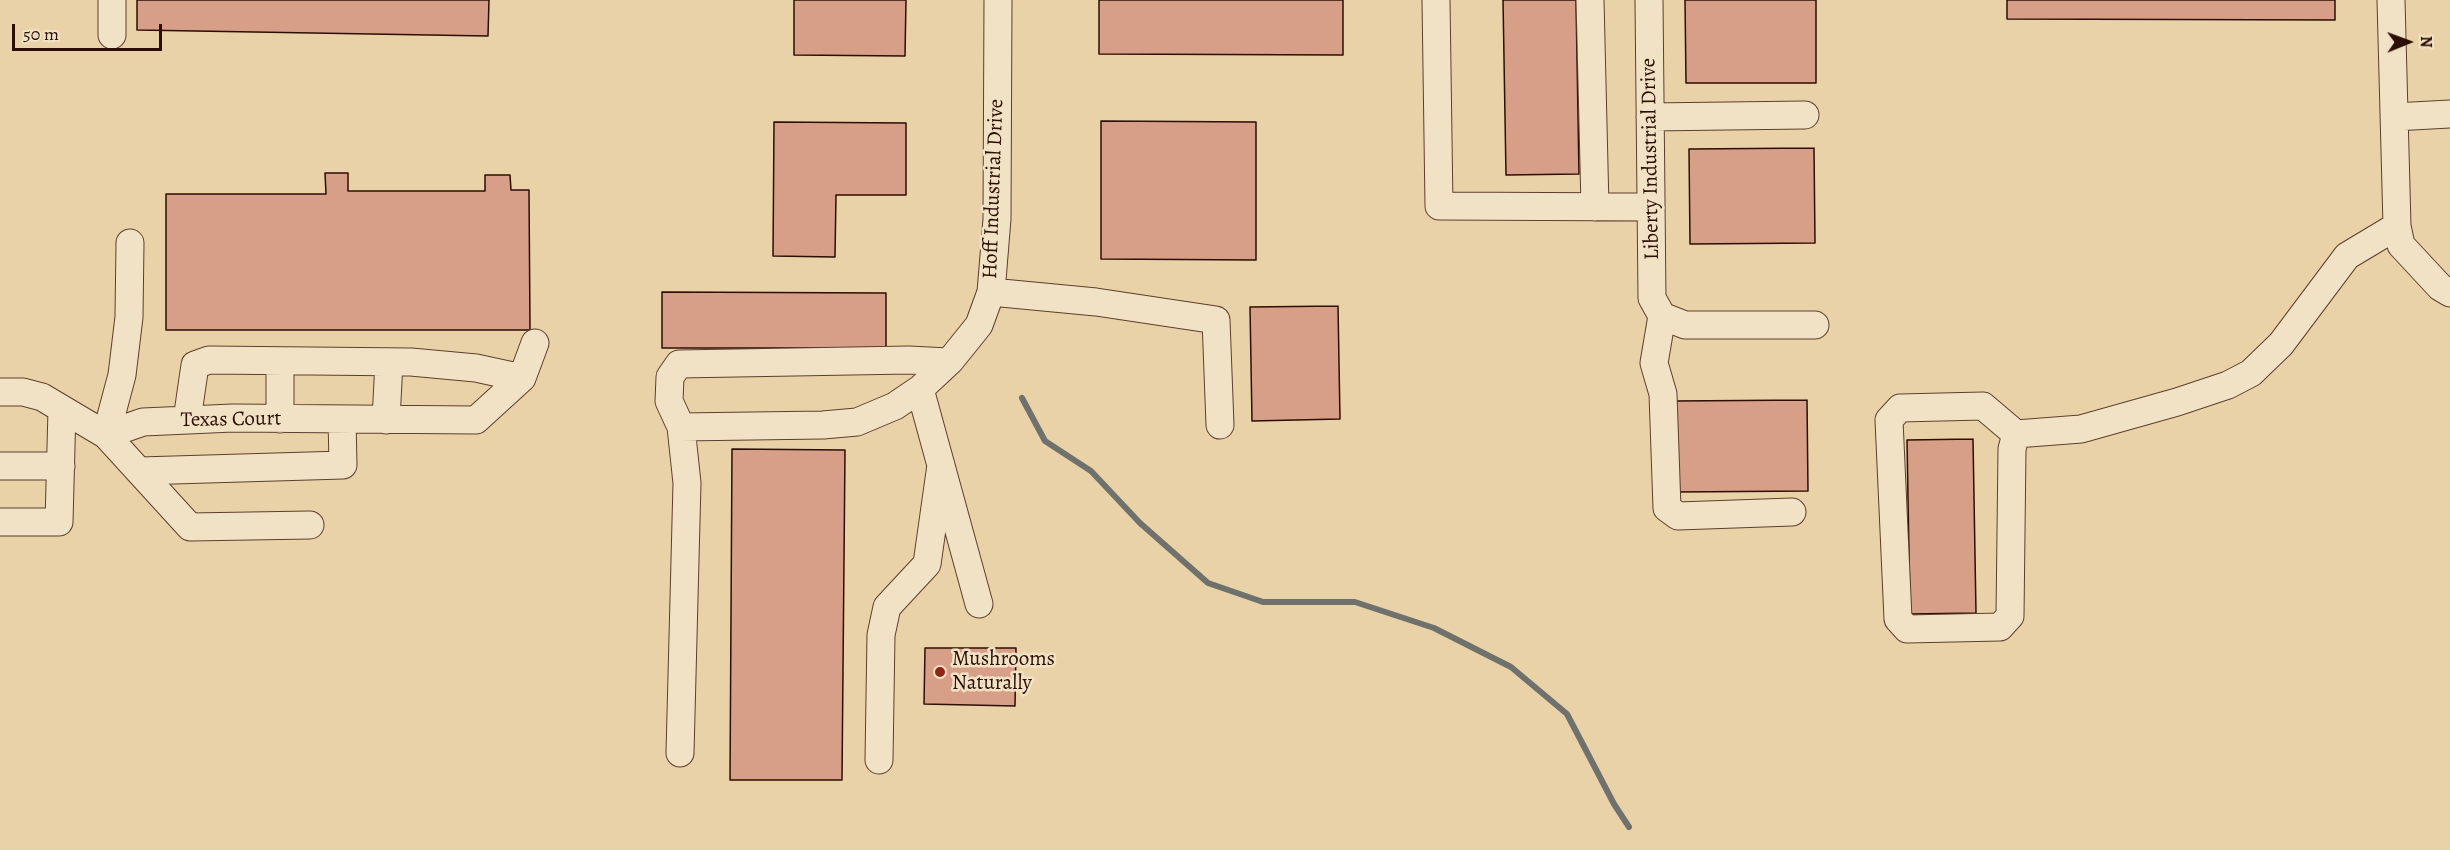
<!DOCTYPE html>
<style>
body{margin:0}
#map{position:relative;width:2450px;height:850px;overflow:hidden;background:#ead2a8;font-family:Alegreya,serif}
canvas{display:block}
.north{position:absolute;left:2378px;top:12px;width:60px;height:60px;-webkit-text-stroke:4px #f1e2c6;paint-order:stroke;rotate:89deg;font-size:16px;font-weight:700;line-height:24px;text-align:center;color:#2c0e03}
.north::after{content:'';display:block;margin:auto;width:21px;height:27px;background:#2c0e03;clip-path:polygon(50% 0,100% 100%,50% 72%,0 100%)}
.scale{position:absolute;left:12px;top:24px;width:150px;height:27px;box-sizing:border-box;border:3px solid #2c0e03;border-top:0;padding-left:8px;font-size:18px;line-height:21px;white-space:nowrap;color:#2c0e03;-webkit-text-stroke:4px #f1e2c6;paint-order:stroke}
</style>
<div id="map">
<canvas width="2450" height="850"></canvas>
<div class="north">N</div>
<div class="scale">50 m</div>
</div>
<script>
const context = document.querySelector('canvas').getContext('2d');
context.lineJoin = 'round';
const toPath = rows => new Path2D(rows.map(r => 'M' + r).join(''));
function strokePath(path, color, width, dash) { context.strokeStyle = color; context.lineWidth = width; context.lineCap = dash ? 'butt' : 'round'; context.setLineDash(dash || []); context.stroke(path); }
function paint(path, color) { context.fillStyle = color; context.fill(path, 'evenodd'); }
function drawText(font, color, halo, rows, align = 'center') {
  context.font = font + ' Alegreya,serif'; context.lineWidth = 5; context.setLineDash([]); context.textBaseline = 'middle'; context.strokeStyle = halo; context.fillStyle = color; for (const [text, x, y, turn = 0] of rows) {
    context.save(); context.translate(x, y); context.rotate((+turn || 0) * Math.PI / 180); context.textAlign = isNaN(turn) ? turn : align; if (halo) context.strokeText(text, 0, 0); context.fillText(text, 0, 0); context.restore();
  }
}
const stream = toPath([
 [1022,398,1045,441,1091,471,1140,523,1208,583,1263,602,1355,602,1434,628,1511,667,1567,714,1614,804,1629,827]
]);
const building = toPath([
 [137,0,489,0,488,36,137,30,137,0],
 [794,0,906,0,905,56,794,55,794,0],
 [1099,0,1343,0,1343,55,1099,54,1099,0],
 [1503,0,1576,0,1579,174,1506,175,1503,0],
 [1685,0,1816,0,1816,83,1686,83,1685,0],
 [2007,0,2335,0,2335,20,2007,19,2007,0],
 [1101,121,1256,122,1256,260,1101,259,1101,121],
 [774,122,906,123,906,195,836,195,835,257,773,256,774,122],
 [1814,148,1815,243,1690,244,1689,149,1814,148],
 [325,173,348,173,348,191,485,191,485,175,510,175,511,190,529,190,530,330,166,330,166,194,326,194,325,173],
 [662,292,886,293,886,348,662,348,662,292],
 [1338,306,1340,419,1252,421,1250,307,1338,306],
 [1807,400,1808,491,1675,492,1674,401,1807,400],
 [1973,439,1976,613,1910,614,1907,440,1973,439],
 [732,449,845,450,842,780,730,780,732,449],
 [925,648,1016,648,1015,706,924,704,925,648]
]);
const minor = toPath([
 [112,0,112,35],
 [1436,0,1439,206,1651,207],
 [1590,0,1595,207],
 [1649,0,1652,298,1662,316],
 [2391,0,2397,226,2401,245,2440,287,2450,293],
 [1650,117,1805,115],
 [2394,117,2450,114],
 [130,243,129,317,122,375,106,435,190,527,310,525],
 [991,292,1096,302,1216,320,1220,425],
 [1662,316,1654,363,1663,394,1667,508,1678,516,1792,512],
 [1662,316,1685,325,1815,325],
 [280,361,280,419],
 [920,389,979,604],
 [0,392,23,392,42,397,106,435,143,422,233,418,476,420,522,378,535,343],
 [187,420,195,365,209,360,411,362,476,368,522,378],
 [386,420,389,362],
 [681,427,823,425,857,422,895,406,920,389,950,361,979,325,991,292,997,219,998,0],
 [2016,434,1983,406,1900,408,1889,420,1898,619,1907,629,2000,627,2010,616,2012,449,2016,434,2081,429,2177,402,2228,385,2251,373,2281,344,2347,256,2397,226],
 [0,466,61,466],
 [140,471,343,465,342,419],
 [0,522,59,522,62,409],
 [680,753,687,483,681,427,669,401,670,377,679,364,909,360,948,362],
 [879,760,881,635,887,607,927,564,941,465]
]);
const markers = [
 [940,672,6,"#8f2418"]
];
const streetNames = [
 ["Liberty Industrial Drive",1651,159,-91],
 ["Hoff Industrial Drive",994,189,-88],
 ["Texas Court",231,420,-1]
];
const poiNames = [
 ["Mushrooms",952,660],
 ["Naturally",952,684]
];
strokePath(stream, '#6f726c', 6);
paint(building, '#d79e88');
strokePath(building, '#2c0e03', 1.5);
strokePath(minor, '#5c3f2c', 29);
strokePath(minor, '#f1e2c6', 27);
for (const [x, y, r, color] of markers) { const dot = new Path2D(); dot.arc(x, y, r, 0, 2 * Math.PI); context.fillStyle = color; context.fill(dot); strokePath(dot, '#f1e2c6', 2); }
drawText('21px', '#2c0e03', '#f1e2c6', streetNames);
drawText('21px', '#2c0e03', '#f1e2c6', poiNames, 'left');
</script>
